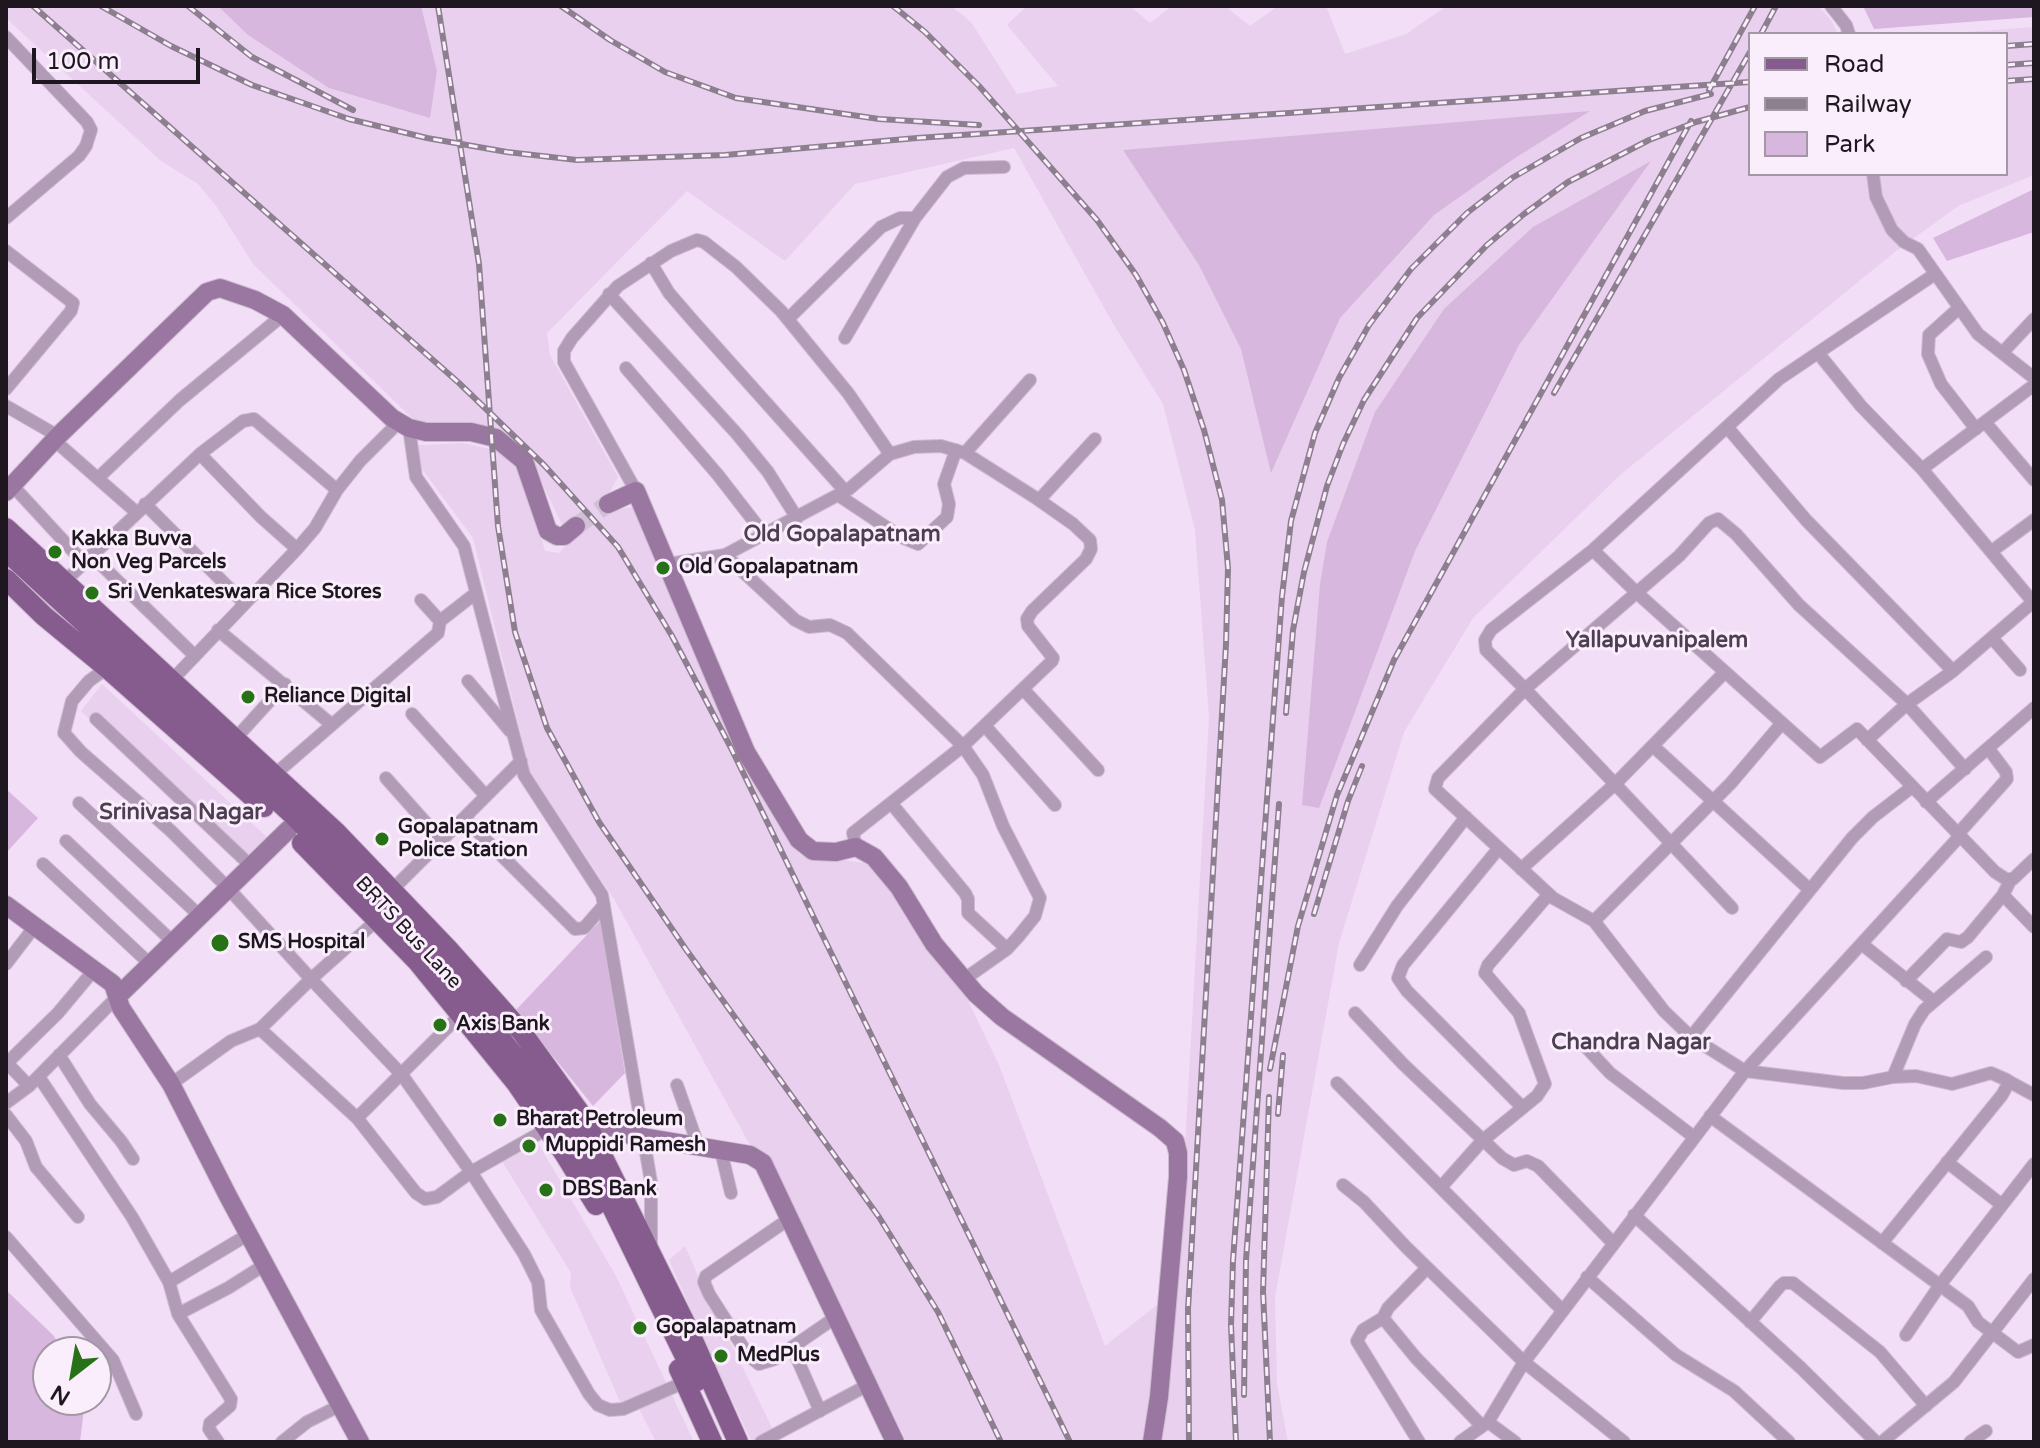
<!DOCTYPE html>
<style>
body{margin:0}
#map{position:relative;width:2040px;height:1448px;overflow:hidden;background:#f2def6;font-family:"Varela Round",sans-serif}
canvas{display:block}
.frame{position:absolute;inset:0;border:8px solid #1e171f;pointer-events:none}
.legend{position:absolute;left:1748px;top:32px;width:260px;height:144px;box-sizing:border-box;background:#faeefd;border:2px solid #a298a4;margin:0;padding:10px 14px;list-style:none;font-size:24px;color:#1e171f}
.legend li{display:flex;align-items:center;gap:16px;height:40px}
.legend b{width:40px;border:2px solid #a298a4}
.north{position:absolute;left:32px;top:1336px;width:80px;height:80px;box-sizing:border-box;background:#faeefd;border:2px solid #a298a4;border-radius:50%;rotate:211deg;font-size:22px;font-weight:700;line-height:32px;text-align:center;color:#1e171f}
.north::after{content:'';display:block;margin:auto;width:28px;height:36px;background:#277216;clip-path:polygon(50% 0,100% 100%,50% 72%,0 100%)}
.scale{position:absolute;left:32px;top:48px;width:168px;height:36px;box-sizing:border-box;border:4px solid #1e171f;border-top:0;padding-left:10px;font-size:24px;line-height:28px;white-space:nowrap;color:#1e171f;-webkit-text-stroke:6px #faeefd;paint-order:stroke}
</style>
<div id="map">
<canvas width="2040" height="1448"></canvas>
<div class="frame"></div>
<ul class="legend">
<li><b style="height:10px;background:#865c8e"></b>Road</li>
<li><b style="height:10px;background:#8d7f8f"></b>Railway</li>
<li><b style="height:22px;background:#d8b7de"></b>Park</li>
</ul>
<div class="north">N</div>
<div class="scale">100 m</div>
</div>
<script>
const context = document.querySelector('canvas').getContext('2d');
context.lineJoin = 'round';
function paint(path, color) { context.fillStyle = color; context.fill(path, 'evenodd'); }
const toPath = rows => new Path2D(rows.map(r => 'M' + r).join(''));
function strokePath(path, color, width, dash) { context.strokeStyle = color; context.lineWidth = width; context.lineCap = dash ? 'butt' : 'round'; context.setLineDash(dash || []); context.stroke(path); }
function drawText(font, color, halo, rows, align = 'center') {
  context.font = font + ' "Varela Round",sans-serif'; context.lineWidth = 6; context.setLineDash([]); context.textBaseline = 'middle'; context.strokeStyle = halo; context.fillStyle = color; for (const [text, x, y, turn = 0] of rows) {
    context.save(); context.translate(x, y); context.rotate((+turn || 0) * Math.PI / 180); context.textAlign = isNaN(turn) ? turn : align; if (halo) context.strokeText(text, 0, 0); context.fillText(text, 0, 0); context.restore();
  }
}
const built = toPath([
 [6,6,951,6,971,22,1017,94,1058,86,1007,25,1027,6,1130,6,1150,23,1172,6,1225,6,1250,26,1278,6,1326,6,1345,54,1406,34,1447,6,1818,6,1831,20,1838,34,1750,34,1750,174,2006,174,2006,34,1938,34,2034,27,2034,175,1958,206,1895,252,1620,475,1473,618,1404,732,1339,943,1275,1297,1277,1384,1288,1442,907,1442,762,1152,750,1145,614,899,530,772,473,538,405,446,463,443,503,452,524,476,545,551,559,553,581,530,574,520,562,525,536,470,511,441,478,423,416,422,254,265,217,207,198,184,161,161,6,18],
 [1014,148,1111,320,1163,404,1195,530,1209,717,1177,1289,1105,1346,999,1065,961,986,884,877,864,863,799,854,718,693,633,507,610,511,605,501,618,477,550,355,547,333,687,191,785,261,855,184],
 [102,684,269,839,244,867,81,711],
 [535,1138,615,1274,694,1442,656,1442,634,1399,621,1404,570,1287,571,1273,500,1158],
 [685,1246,699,1278,779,1442,752,1442,718,1370,669,1260]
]);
const green = toPath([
 [218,6,421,6,437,71,430,118,329,88,248,35],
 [1863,6,2034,6,2034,17,1874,29],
 [1590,111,1512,160,1434,215,1340,318,1271,473,1241,349,1199,265,1123,150],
 [1651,161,1519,345,1415,551,1319,808,1302,805,1320,584,1327,542,1375,412,1444,309,1533,227],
 [2034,189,2034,232,1947,261,1933,238],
 [6,789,38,818,6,853],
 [600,921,625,1073,593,1106,516,1010],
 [6,1290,53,1335,64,1352,48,1352,48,1400,85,1400,80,1442,6,1442]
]);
const secondaryTunnel = toPath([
 [576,526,608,504]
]);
const street = toPath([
 [1831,6,1846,25,1849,34],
 [6,37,87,122,91,130,86,146,79,156,6,218],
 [1873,174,1876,197,1892,230,1904,242,1918,249,1978,334,2034,378],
 [6,251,73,303,71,311,6,389],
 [651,263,669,293,694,322,845,491],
 [1935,274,1779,379,1593,550,1637,593,1820,757,1857,729,1995,872,2006,879,2013,879,2034,859],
 [609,294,737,434,768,472,797,518],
 [1959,308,1929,335,1928,354,1941,384,1976,429],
 [788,319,881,227,900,218,915,218],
 [845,338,915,218,947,177,964,168,1004,167],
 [2003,352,2034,319],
 [1818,353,1861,406,1922,469],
 [626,368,718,475,763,533],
 [6,406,58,436],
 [1985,422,2034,480],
 [1727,427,1806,520,1953,671],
 [409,428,416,477,464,546,524,775,602,895,651,1182,651,1246],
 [54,440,136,512],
 [965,453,1030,380],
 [200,454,261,517,297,549],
 [98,478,180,400,283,315],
 [12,485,84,563],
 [636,491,564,362,564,351,572,338,618,286,671,251,697,240,704,242,736,267,781,311,848,393,890,454],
 [838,495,901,537,918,544,947,517,949,504,944,484,956,450],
 [1039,500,1095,439],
 [145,504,244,603],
 [1593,550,1491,630,1485,640,1486,650,1525,689,1438,778,1435,789,1553,898,1594,921,1664,1011,1691,1037,1745,1071,1843,1083,1863,1083,1893,1077,1916,1076,1952,1084,1991,1073,2007,1080,2008,1084,2002,1095,1882,1243],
 [1992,551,2034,520],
 [91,555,195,656],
 [725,555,849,489,890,454,914,447,941,446,965,453,1036,498,1073,524,1090,540,1091,549,1086,559,1032,611,1027,619,1028,626,1053,658,1052,661,963,746,853,833,856,847],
 [668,564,725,555,795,620,809,627,830,625,847,633,963,746,983,775,1003,826,1040,898,1035,916,1018,937,1007,949,963,980],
 [65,581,200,454,243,421,254,419,260,424,337,490],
 [440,621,476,593],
 [218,630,331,724],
 [1992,638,2020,670],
 [107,668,89,681,72,701,64,733,81,752,171,831,228,888,311,979,260,1029],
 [1725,672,1615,784,1732,908],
 [172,680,297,549,315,528,337,490,360,461,399,422],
 [468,681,510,731],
 [1024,690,1098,770],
 [412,714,486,796],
 [96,719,251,866],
 [985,726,1055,805],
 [235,739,285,684],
 [1867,740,1907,704,1953,671,2033,602,1922,469,2034,385],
 [1653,746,1810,890],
 [274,775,438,633,440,621,421,600],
 [386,778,442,841],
 [1926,802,2034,708],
 [79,803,200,916],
 [891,803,965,893,968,899,968,913,1007,949],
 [464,818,575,929,584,928,604,905],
 [1957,835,2007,779,2006,772,1988,748],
 [66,841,174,943],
 [1499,848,1403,965,1398,978,1407,991,1522,1107],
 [43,864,150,964],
 [1521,869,1615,784,1525,689,1679,556,1709,523,1718,519,1736,534,1799,605,1907,704,1965,769],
 [392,890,521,761],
 [2003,895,2034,927],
 [377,920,311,979,402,1075,471,1172,524,1254,538,1282,541,1310,589,1394,598,1405,610,1410,623,1409,685,1382],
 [1594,921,1731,783,1782,723],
 [1863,945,1933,1001],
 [6,964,35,926],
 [1360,965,1397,906,1466,817],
 [1906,981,1947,939,1961,942,1968,937,2003,895,2011,879],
 [1355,1013,1403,1064,1502,1158,1514,1165,1527,1161,1538,1166,1613,1243],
 [1691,1037,1852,838,1873,817,1912,787],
 [1585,1046,1610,1073,1694,1137],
 [59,1055,90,1104,121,1141,133,1159],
 [6,1062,29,1086],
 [7,1063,58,1013,94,970],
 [39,1077,132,1217,169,1282,178,1314,231,1399,230,1406,210,1423,209,1429,218,1442],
 [1893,1077,1915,1024,1924,1010,1986,957],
 [2008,1081,2034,1095],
 [1337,1083,1562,1310],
 [171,1084,231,1041,260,1029,357,1118,416,1193,425,1199,437,1197,471,1172,547,1129],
 [677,1085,699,1148],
 [6,1103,29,1086,117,997],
 [6,1115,26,1141,36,1167,78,1217],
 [1710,1116,1968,1306,1978,1322,2018,1352,2034,1345],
 [357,1118,460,1015],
 [721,1151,731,1193],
 [1947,1162,2002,1205],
 [1343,1185,1364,1202,1406,1247,1524,1362,1624,1442],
 [1442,1186,1482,1141,1537,1096,1545,1084,1519,1013,1485,973,1488,965,1549,894],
 [1634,1215,1801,1368,1876,1442],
 [789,1219,706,1276,704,1282,709,1294,748,1355,759,1364,775,1359,836,1317],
 [6,1237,113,1360,136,1414],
 [1427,1268,1388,1308,1383,1318,1416,1358,1482,1426],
 [1587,1277,1676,1355,1734,1391,1789,1442],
 [169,1282,249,1234],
 [178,1314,228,1288,266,1264],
 [1383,1318,1363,1330,1357,1341,1419,1442],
 [1750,1322,1780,1286,1784,1283,1793,1283,1880,1352,1926,1406],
 [1906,1335,1940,1285,2034,1164],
 [792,1347,820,1411],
 [1488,1422,1515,1442],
 [282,1442,307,1422,341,1405],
 [761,1442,868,1385],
 [1460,1442,1488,1422,1524,1362,1745,1071,1959,837],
 [1882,1442,1954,1382,2034,1279],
 [1970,1442,1986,1431]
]);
const secondary = toPath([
 [6,492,58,436,207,292,220,288,255,300,283,315,392,418,409,428,426,432,471,432,496,438,524,461,548,531,557,536,564,536,576,526],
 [608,504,636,491,746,752,799,840,813,851,836,852,856,847,874,857,899,887,934,944,976,994,1002,1017,1160,1128,1175,1141,1178,1153,1178,1177,1159,1397,1152,1442],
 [6,905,113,984,121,1008,171,1084,228,1196,360,1442],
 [117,997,289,829],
 [575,1119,583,1117,601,1122,630,1135,750,1155,763,1163,895,1442]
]);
const primary = toPath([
 [6,528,335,831,448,949,521,1031,583,1117,688,1329,738,1442],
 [6,551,294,816,429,952,480,1012,551,1103,576,1141,612,1207,697,1381],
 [6,579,44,616,107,668,264,807],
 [302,843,417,961,517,1084,564,1153,596,1205],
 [679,1369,712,1442]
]);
const rail = toPath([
 [33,6,459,383,544,465,618,547,672,636,731,748,1070,1442],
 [101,6,171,46,252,85,349,119,427,138,507,152,577,160,725,155,917,138,1750,82],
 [188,6,252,57,353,110],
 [438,6,479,264,498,526,515,632,547,728,599,822,685,948,879,1217,938,1312,1001,1442],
 [561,6,610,40,665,72,736,98,879,119,979,125],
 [893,6,925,32,979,86,1097,220,1136,275,1163,323,1184,370,1204,430,1222,500,1228,568,1226,644,1188,1309,1189,1442],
 [1761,34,1776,6],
 [2006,46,2034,44],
 [2006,65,2034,63],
 [2006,81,2034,79],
 [1709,90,1755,6],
 [1554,393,1750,52],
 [1286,713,1293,630,1304,572,1327,486,1343,444,1364,400,1417,318,1487,245,1524,214,1568,182,1649,140,1696,122,1750,107],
 [1314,914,1348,801,1362,766],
 [1270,1069,1298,926,1337,795,1394,660,1691,121],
 [1269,1097,1263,1292,1270,1442],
 [1278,1114,1283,1055],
 [1244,1395,1246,1260,1279,804],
 [1236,1442,1231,1325,1233,1260,1282,596,1291,521,1315,433,1339,378,1369,325,1411,269,1467,213,1512,178,1581,138,1645,111,1711,94]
]);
const markers = [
 [55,552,8,"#277216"],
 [663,568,8,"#277216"],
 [92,593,8,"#277216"],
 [248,697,8,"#277216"],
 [382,839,8,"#277216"],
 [220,943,10,"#277216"],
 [440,1025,8,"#277216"],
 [500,1120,8,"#277216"],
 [529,1146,8,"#277216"],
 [546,1190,8,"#277216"],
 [640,1328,8,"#277216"],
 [721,1356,8,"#277216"]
];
const poiNames = [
 ["Kakka Buvva",71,540],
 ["Non Veg Parcels",71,563],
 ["Old Gopalapatnam",679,568],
 ["Sri Venkateswara Rice Stores",108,593],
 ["Reliance Digital",264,697],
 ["Gopalapatnam",398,828],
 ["Police Station",398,851],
 ["SMS Hospital",238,943],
 ["Axis Bank",456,1025],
 ["Bharat Petroleum",516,1120],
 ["Muppidi Ramesh",545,1146],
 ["DBS Bank",562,1190],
 ["Gopalapatnam",656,1328],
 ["MedPlus",737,1356]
];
const streetNames = [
 ["BRTS Bus Lane",408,933,47]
];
const neighbourhoodNames = [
 ["Old Gopalapatnam",842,535],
 ["Yallapuvanipalem",1657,641],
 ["Srinivasa Nagar",181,813],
 ["Chandra Nagar",1631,1043]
];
paint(built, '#e9d0ee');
paint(green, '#d8b7de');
strokePath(secondaryTunnel, '#d2c0d6', 18, [18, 9]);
strokePath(street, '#ccbacf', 14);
strokePath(secondary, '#ccbacf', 20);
strokePath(primary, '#ccbacf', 22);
strokePath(street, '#b29bb7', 12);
strokePath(secondary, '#9977a0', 18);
strokePath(primary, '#865c8e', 20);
strokePath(rail, '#8d7f8f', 6);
strokePath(rail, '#faeefd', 3, [9]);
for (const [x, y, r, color] of markers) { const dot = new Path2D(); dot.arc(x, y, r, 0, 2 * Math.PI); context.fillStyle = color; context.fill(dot); strokePath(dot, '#faeefd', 3); }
drawText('bold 20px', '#1e171f', '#faeefd', poiNames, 'left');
drawText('20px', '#1e171f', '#faeefd', streetNames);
drawText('bold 22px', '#4e3e51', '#faeefd', neighbourhoodNames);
</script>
